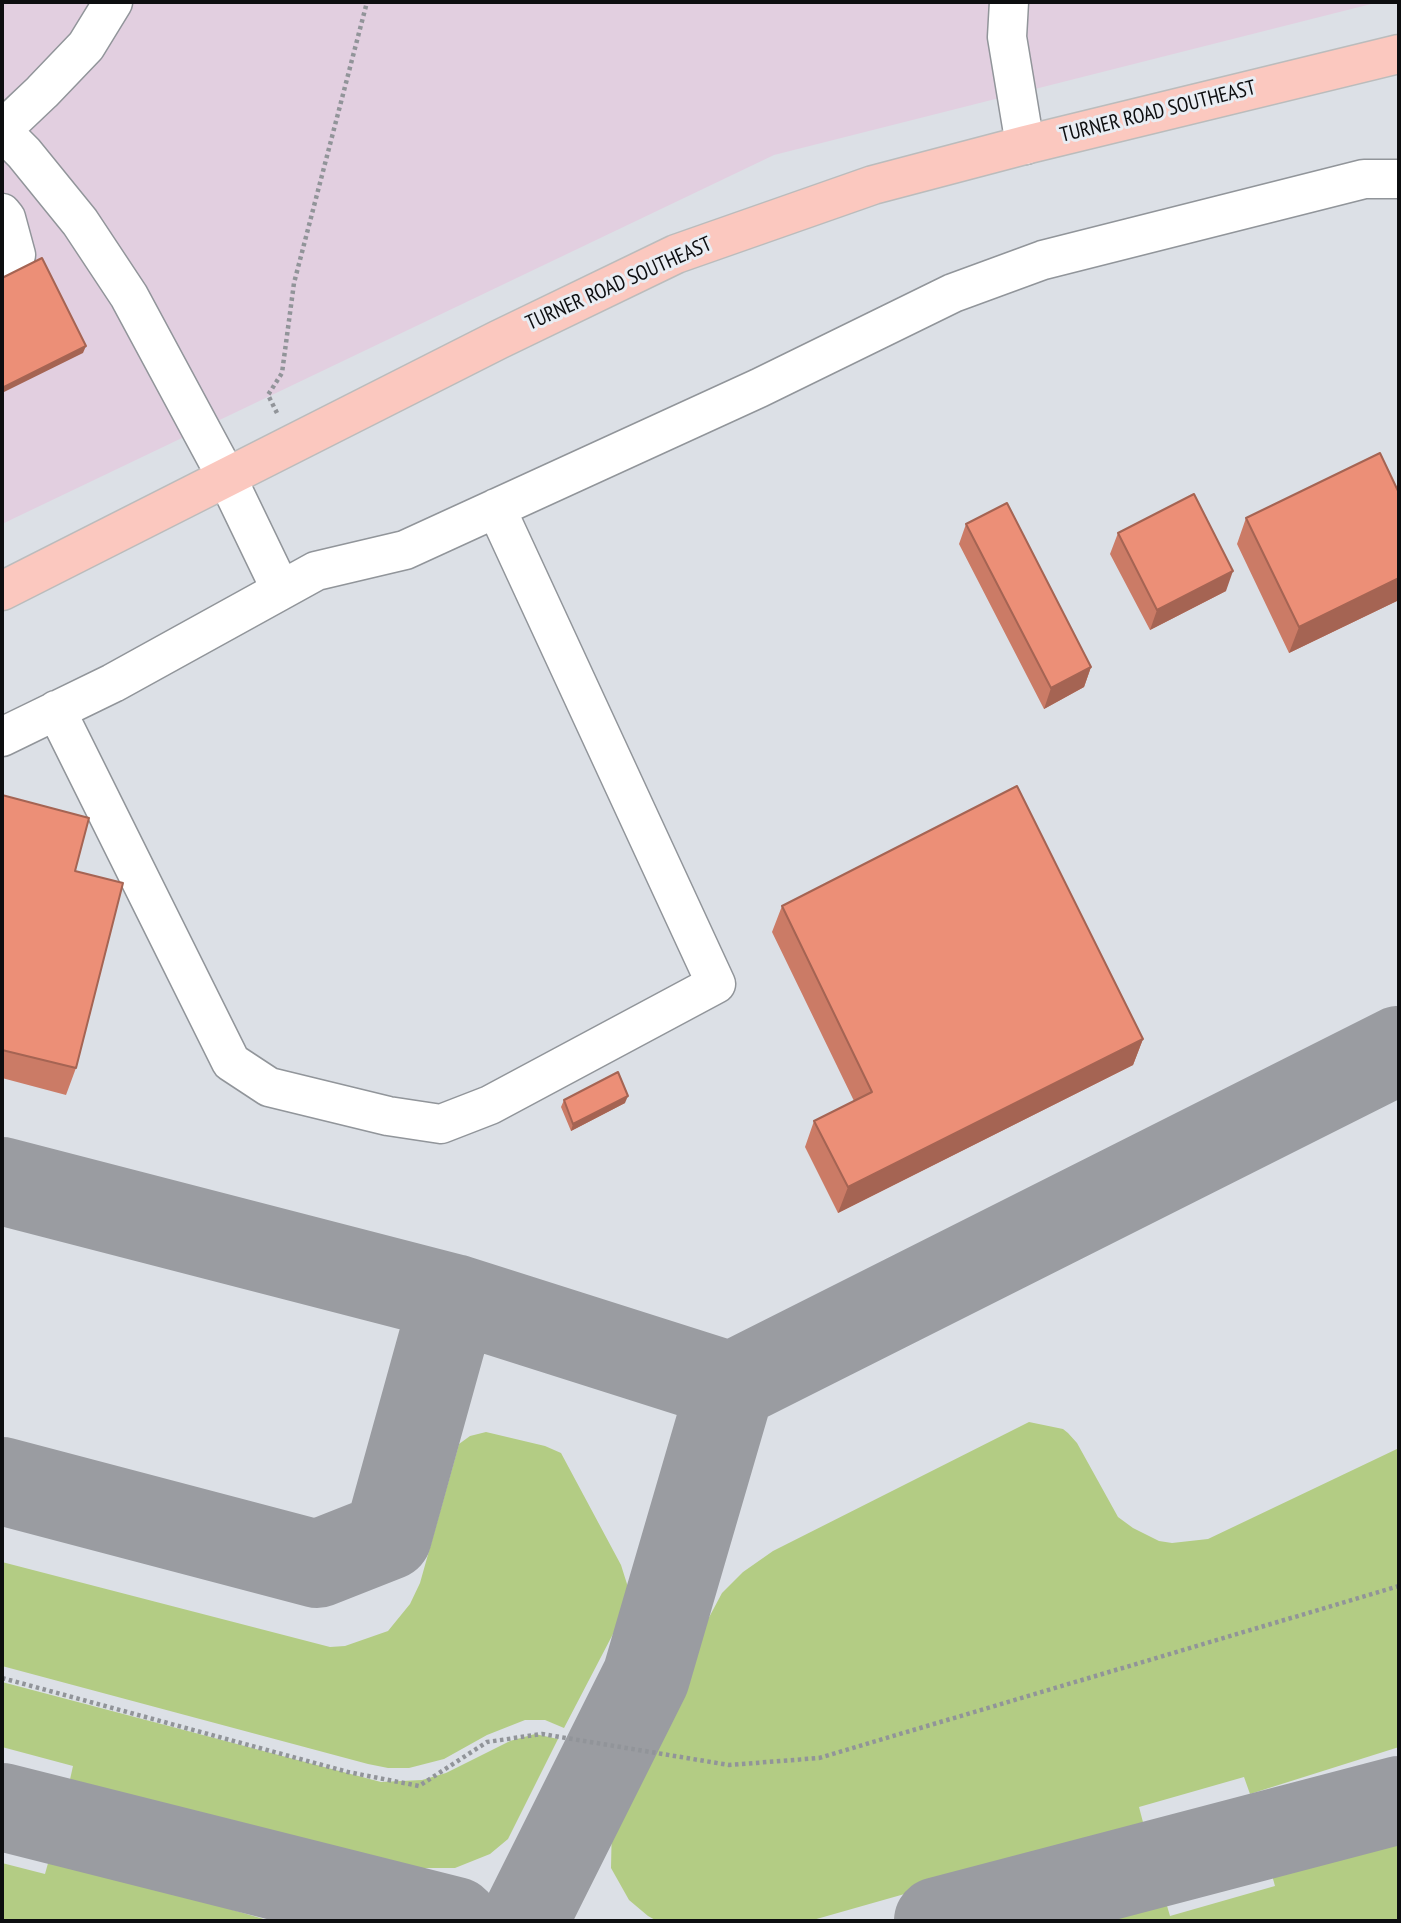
<!DOCTYPE html>
<style>
body{margin:0}
#map{position:relative;width:1401px;height:1923px;overflow:hidden;background:#dce0e6;font-family:"PT Sans Narrow",sans-serif}
canvas{display:block}
.frame{position:absolute;inset:0;border:4px solid #0d0e10;pointer-events:none}
</style>
<div id="map">
<canvas width="1401" height="1923"></canvas>
<div class="frame"></div>
</div>
<script>
const context = document.querySelector('canvas').getContext('2d');
context.lineJoin = 'round';
function paint(path, color) { context.fillStyle = color; context.fill(path, 'evenodd'); }
const toPath = rows => new Path2D(rows.map(r => 'M' + r).join(''));
function strokePath(path, color, width, dash) { context.strokeStyle = color; context.lineWidth = width; context.lineCap = dash ? 'butt' : 'round'; context.setLineDash(dash || []); context.stroke(path); }
function drawText(font, color, halo, rows, align = 'center') {
  context.font = font + ' "PT Sans Narrow",sans-serif'; context.lineWidth = 6; context.setLineDash([]); context.textBaseline = 'middle'; context.strokeStyle = halo; context.fillStyle = color; for (const [text, x, y, turn = 0] of rows) {
    context.save(); context.translate(x, y); context.rotate((+turn || 0) * Math.PI / 180); context.textAlign = isNaN(turn) ? turn : align; if (halo) context.strokeText(text, 0, 0); context.fillText(text, 0, 0); context.restore();
  }
}
const commercial = toPath([
 [2,2,1379,2,774,155,2,524]
]);
const green = toPath([
 [1029,1422,1063,1429,1068,1433,1077,1443,1118,1517,1133,1528,1159,1541,1172,1543,1208,1539,1399,1448,1399,1747,1250,1794,1244,1777,1139,1807,1144,1826,813,1920,657,1921,648,1916,629,1900,611,1868,612,1820,616,1797,622,1781,722,1593,743,1572,773,1551],
 [486,1432,545,1446,561,1453,621,1565,627,1584,629,1602,626,1609,564,1728,545,1720,525,1720,487,1735,444,1759,409,1768,388,1768,368,1764,2,1666,2,1562,330,1647,345,1646,388,1631,410,1604,420,1583,459,1444,470,1436],
 [2,1682,381,1782,422,1780,446,1773,510,1741,535,1734,558,1739,508,1839,490,1854,455,1868,418,1868,143,1805,69,1784,73,1766,2,1747],
 [1399,1832,1399,1921,1087,1921,1165,1899,1170,1916,1275,1886,1270,1868],
 [50,1856,267,1920,272,1921,2,1921,2,1863,45,1874]
]);
const taxiway = toPath([
 [2,1181,454,1298,731,1386,1399,1050],
 [2,1481,317,1564,388,1536,454,1298],
 [2,1807,455,1921],
 [524,1921,646,1677,731,1386],
 [938,1921,1399,1800]
]);
const path = toPath([
 [277,413,268,395,282,373,294,283,367,2],
 [2,1678,348,1772,419,1786,487,1742,542,1734,729,1765,819,1758,1399,1586]
]);
const minor = toPath([
 [1009,2,1007,37,1025,145],
 [2,130,42,92,86,46,113,2],
 [2,131,24,153,80,222,129,296,227,478,281,590],
 [2,213,6,218,16,255,2,264],
 [56,710,231,1062,269,1087,388,1116,441,1124,490,1105,716,984,496,508],
 [2,737,113,683,316,571,405,550,759,388,953,293,1043,260,1364,179,1399,179]
]);
const major = toPath([
 [2,591,498,340,676,254,873,185,1025,145,1399,54]
]);
const wall = toPath([
 [1399,493,1399,600,1289,653,1237,544,1246,518],
 [966,524,1091,667,1084,687,1044,709,959,544],
 [1118,533,1226,591,1150,630,1110,554],
 [2,795,75,871,76,1068,66,1095,2,1078],
 [782,906,1143,1039,1133,1065,838,1213,805,1147,814,1121,854,1101,772,932],
 [564,1100,625,1103,571,1131,561,1107]
]);
const shadedWall = toPath([
 [86,346,83,353,2,393,2,388],
 [1233,571,1226,591,1150,630,1157,610],
 [1399,578,1399,600,1289,653,1299,627],
 [1091,667,1084,687,1044,709,1051,688],
 [1143,1039,1133,1065,838,1213,848,1187],
 [628,1096,625,1103,571,1131,573,1124]
]);
const building = toPath([
 [42,258,86,346,2,388,2,278,42,258],
 [1380,453,1399,493,1399,578,1299,627,1246,518,1380,453],
 [1194,494,1233,571,1157,610,1118,533,1194,494],
 [1007,503,1091,667,1051,688,966,524,1007,503],
 [1017,786,1143,1039,848,1187,814,1121,872,1092,782,906,1017,786],
 [2,795,89,818,75,871,123,883,76,1068,2,1050,2,795],
 [618,1072,628,1096,573,1124,564,1100,618,1072]
]);
const streetNames = [
 ["TURNER ROAD SOUTHEAST",1158,112,-14],
 ["TURNER ROAD SOUTHEAST",619,284,-24]
];
paint(commercial, '#e2cfe0');
paint(green, '#b3cc84');
strokePath(taxiway, '#9a9ca1', 88);
strokePath(minor, '#91959a', 41);
strokePath(major, '#bbbcbc', 41);
strokePath(path, '#919499', 4.5, [3.5, 3.5]);
strokePath(minor, '#fff', 38);
strokePath(major, '#fbc8bf', 38);
paint(wall, '#cb7b66');
paint(shadedWall, '#a56453');
paint(building, '#ec8f77');
strokePath(building, '#a56453', 2);
drawText('21px', '#0d0e10', '#e9edf3', streetNames);
</script>
